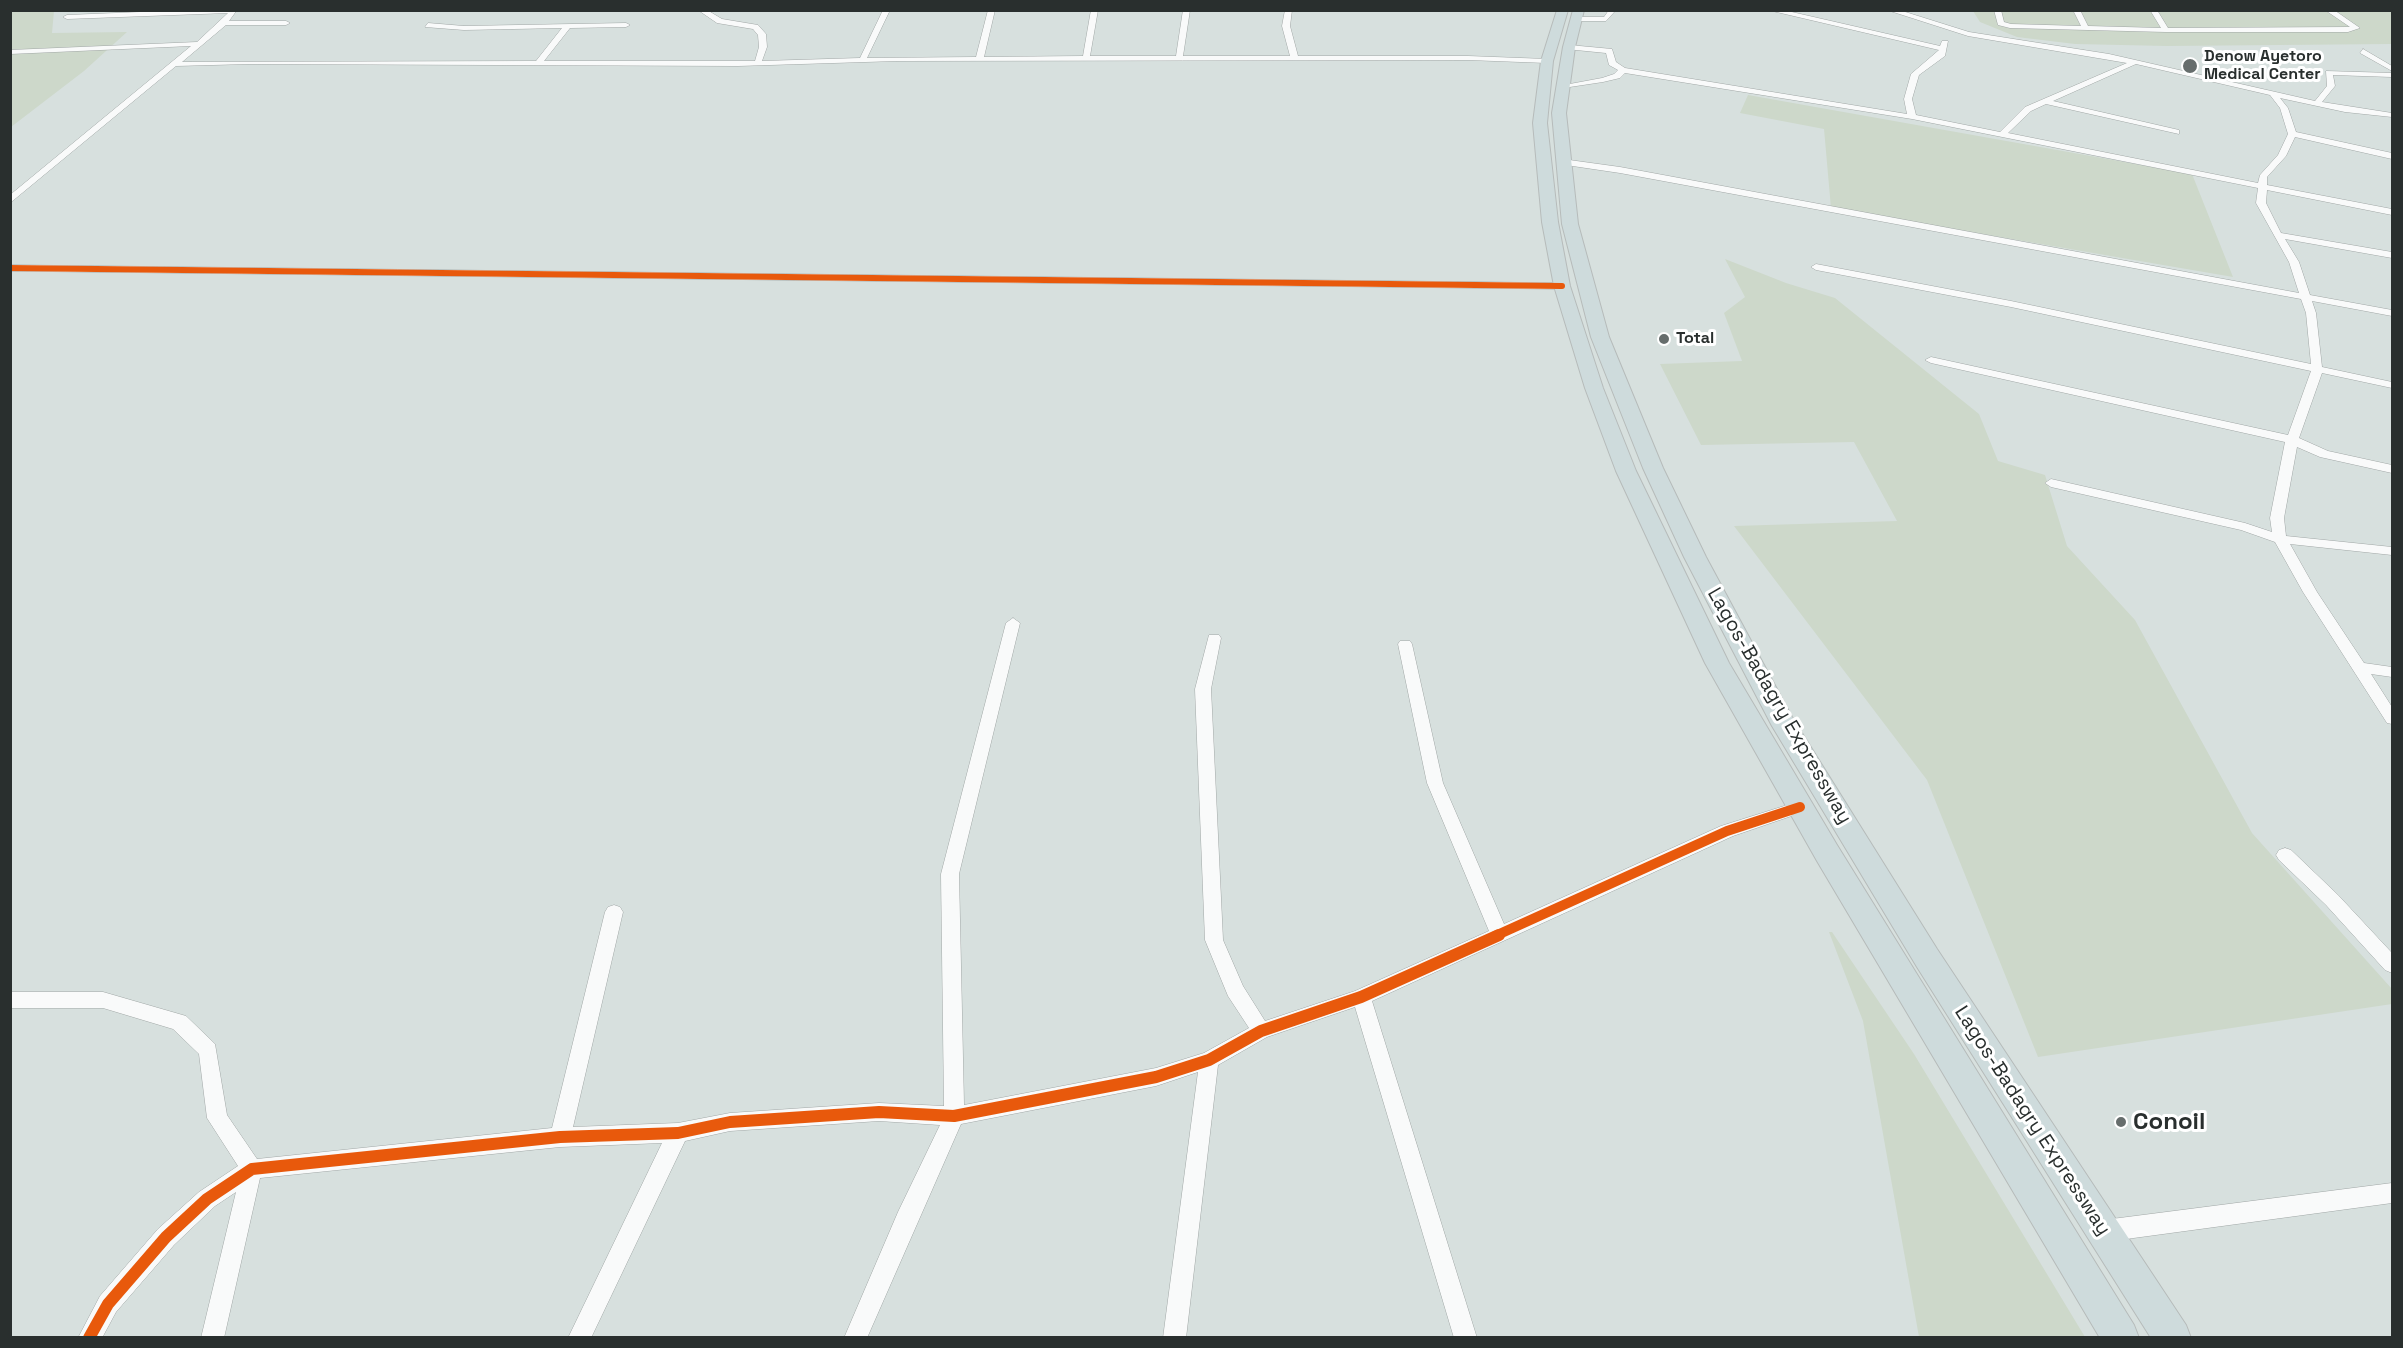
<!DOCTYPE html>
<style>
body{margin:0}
#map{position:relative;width:2403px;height:1348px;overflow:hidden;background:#d7e0de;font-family:"Space Grotesk",sans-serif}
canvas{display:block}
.frame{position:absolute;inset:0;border:12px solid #292f2e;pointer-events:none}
</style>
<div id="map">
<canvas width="2403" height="1348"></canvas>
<div class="frame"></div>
</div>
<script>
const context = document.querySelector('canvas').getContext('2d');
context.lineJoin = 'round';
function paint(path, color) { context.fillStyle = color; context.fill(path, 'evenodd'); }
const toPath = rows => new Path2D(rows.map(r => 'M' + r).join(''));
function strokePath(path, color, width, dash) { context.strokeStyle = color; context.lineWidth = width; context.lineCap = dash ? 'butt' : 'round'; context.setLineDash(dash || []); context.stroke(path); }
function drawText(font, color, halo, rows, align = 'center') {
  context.font = font + ' "Space Grotesk",sans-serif'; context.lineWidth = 6; context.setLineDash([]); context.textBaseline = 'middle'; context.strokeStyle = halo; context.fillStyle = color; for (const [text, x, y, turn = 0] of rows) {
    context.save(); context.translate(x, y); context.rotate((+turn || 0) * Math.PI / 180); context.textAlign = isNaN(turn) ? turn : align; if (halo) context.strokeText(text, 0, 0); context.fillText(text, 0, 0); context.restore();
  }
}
const green = toPath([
 [11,11,54,11,52,33,127,32,84,71,11,127],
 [1973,11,2392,11,2392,44,2167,46,2075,44,2017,37,1980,22],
 [1748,95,2192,174,2233,277,1831,208,1824,129,1740,113],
 [1725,259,1786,283,1835,298,1979,414,1998,461,2045,475,2067,546,2135,620,2252,833,2392,989,2392,1004,2038,1057,1927,780,1734,526,1897,521,1854,442,1701,445,1660,364,1742,361,1724,313,1745,297],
 [1829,932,1832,932,1914,1054,2085,1337,1919,1337,1863,1021]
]);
const minor = toPath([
 [189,10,237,10,229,21,286,21,290,23,286,25,226,25,182,62,536,61,562,28,464,30,425,27,428,23,464,26,626,23,630,25,626,27,570,28,544,61,755,61,759,47,758,35,753,29,717,23,698,10,707,10,722,19,758,25,766,34,767,47,762,61,860,58,883,10,890,10,867,58,976,57,988,10,995,10,984,57,1083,56,1091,10,1098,10,1090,56,1176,56,1183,10,1190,10,1183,56,1290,56,1282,26,1285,10,1292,10,1290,26,1298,56,1468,56,1547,59,1551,61,1547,63,1468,60,897,61,738,66,249,64,176,66,10,203,10,195,191,46,10,54,10,50,197,42,228,13,67,19,63,17,67,15,189,10],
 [1609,10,1616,10,1606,21,1577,21,1573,19,1577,17,1604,17,1609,10],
 [1768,10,1783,10,1940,46,1942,41,1948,41,1945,56,1919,75,1912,99,1916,115,2000,132,2025,107,2127,63,1968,36,1887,10,1899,10,1969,32,2109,54,2315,101,2327,86,2326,71,2392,73,2392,77,2333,75,2335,86,2322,102,2392,113,2392,117,2345,112,2280,98,2288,108,2296,132,2392,153,2392,159,2295,137,2286,156,2267,177,2267,185,2392,209,2392,215,2267,190,2266,203,2281,233,2392,252,2392,258,2285,239,2299,262,2310,295,2392,310,2392,316,2312,301,2316,313,2322,367,2392,382,2392,388,2322,373,2299,438,2328,451,2392,465,2392,473,2320,457,2297,447,2284,518,2286,536,2392,547,2392,555,2290,544,2317,592,2364,663,2392,667,2392,677,2371,674,2392,707,2392,724,2387,723,2303,592,2275,542,2241,530,2051,487,2045,483,2051,479,2245,523,2272,532,2270,518,2285,442,1931,363,1925,360,1931,357,2288,435,2311,371,2011,307,1816,270,1811,267,1816,264,2011,301,2311,364,2306,313,2301,299,1620,173,1559,164,1559,160,1562,159,1620,167,2299,293,2289,262,2256,203,2258,188,1912,119,1625,73,1620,78,1603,82,1563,88,1559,86,1602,78,1614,74,1618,70,1609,65,1606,53,1566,49,1569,45,1612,49,1616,62,1625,68,1907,114,1904,99,1911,74,1939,50,1768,10],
 [2136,64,2270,95,2280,108,2288,134,2278,155,2260,175,2258,183,2008,133,2031,111,2046,104,2179,134,2179,130,2053,101,2136,64],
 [1994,10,2001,10,2004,22,2011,24,2081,26,2073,10,2080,10,2088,26,2161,28,2150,10,2157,10,2168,28,2350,27,2325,10,2334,10,2360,28,2348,32,2166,32,2010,28,1998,25,1994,10],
 [2363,49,2392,66,2392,71,2360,53,2363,49],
 [10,265,1562,283,1567,286,1562,289,10,271,10,265],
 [1013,618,1020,623,959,874,964,1105,1156,1068,1204,1053,1249,1028,1228,996,1205,940,1195,689,1209,635,1219,635,1221,638,1211,689,1223,940,1243,986,1265,1021,1355,991,1489,931,1427,783,1398,644,1400,641,1410,641,1412,644,1443,783,1504,924,1721,826,1800,801,1806,803,1808,807,1806,811,1733,836,1372,1001,1477,1338,1454,1338,1355,1007,1267,1037,1218,1065,1186,1338,1163,1338,1198,1072,1156,1086,961,1124,867,1338,844,1338,898,1212,940,1125,879,1121,730,1131,685,1141,591,1338,568,1338,662,1143,560,1147,260,1178,224,1338,201,1338,236,1192,215,1206,174,1245,116,1312,102,1338,78,1338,100,1296,158,1229,199,1192,238,1166,207,1118,199,1054,173,1029,103,1008,10,1008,10,992,103,992,186,1016,215,1044,227,1115,257,1159,552,1128,605,912,608,907,614,905,620,907,623,912,573,1127,678,1123,730,1113,879,1103,944,1106,941,874,1006,623,1013,618],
 [2285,848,2291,850,2338,895,2392,953,2392,973,2385,970,2326,905,2279,860,2276,855,2279,850,2285,848],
 [2392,1183,2392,1203,2104,1242,2096,1239,2093,1231,2096,1223,2104,1220,2392,1183]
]);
const trunk = toPath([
 [1557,10,1568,10,1553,61,1547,123,1558,222,1570,286,1603,388,1636,471,1729,663,1837,845,2134,1325,2139,1338,2100,1338,1817,861,1705,663,1616,471,1585,388,1554,286,1542,222,1533,123,1541,61,1557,10],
 [1573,10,1584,10,1575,47,1566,113,1578,224,1609,337,1663,468,1706,557,1792,717,1937,949,2186,1325,2191,1338,2151,1338,1917,967,1772,726,1684,557,1643,468,1591,337,1562,224,1552,113,1563,47,1573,10]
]);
const cyclewayFar2 = toPath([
 [10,268,1562,286]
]);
const cyclewayFar1 = toPath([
 [1495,936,1727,831,1800,807]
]);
const cycleway = toPath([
 [89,1338,108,1304,166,1237,207,1199,252,1169,560,1137,678,1133,730,1122,879,1112,954,1116,1156,1077,1209,1060,1261,1031,1361,997,1499,935]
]);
const markers = [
 [2190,66,8,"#666d6c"],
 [1664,339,6,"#666d6c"],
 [2121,1122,6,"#666d6c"]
];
const farPoinames = [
 ["Denow Ayetoro",2204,57],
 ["Medical Center",2204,75],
 ["Total",1676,339]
];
const streetNames = [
 ["Lagos-Badagry Expressway",1779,706,60],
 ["Lagos-Badagry Expressway",2032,1121,57]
];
const nearPoinames = [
 ["Conoil",2133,1122]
];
paint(green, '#cdd8ca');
strokePath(minor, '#a1a7a6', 1);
strokePath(trunk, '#b6bbba', 2);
paint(minor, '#f9fafa');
paint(trunk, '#cedbdc');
strokePath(cyclewayFar2, '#e8590c', 6);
strokePath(cyclewayFar1, '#e8590c', 10);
strokePath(cycleway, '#e8590c', 12);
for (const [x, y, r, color] of markers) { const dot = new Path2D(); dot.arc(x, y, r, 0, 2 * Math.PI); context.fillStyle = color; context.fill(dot); strokePath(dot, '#fff', 2); }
drawText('bold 16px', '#292f2e', '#fff', farPoinames, 'left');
drawText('20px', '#292f2e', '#fff', streetNames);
drawText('bold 24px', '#292f2e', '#fff', nearPoinames, 'left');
</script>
